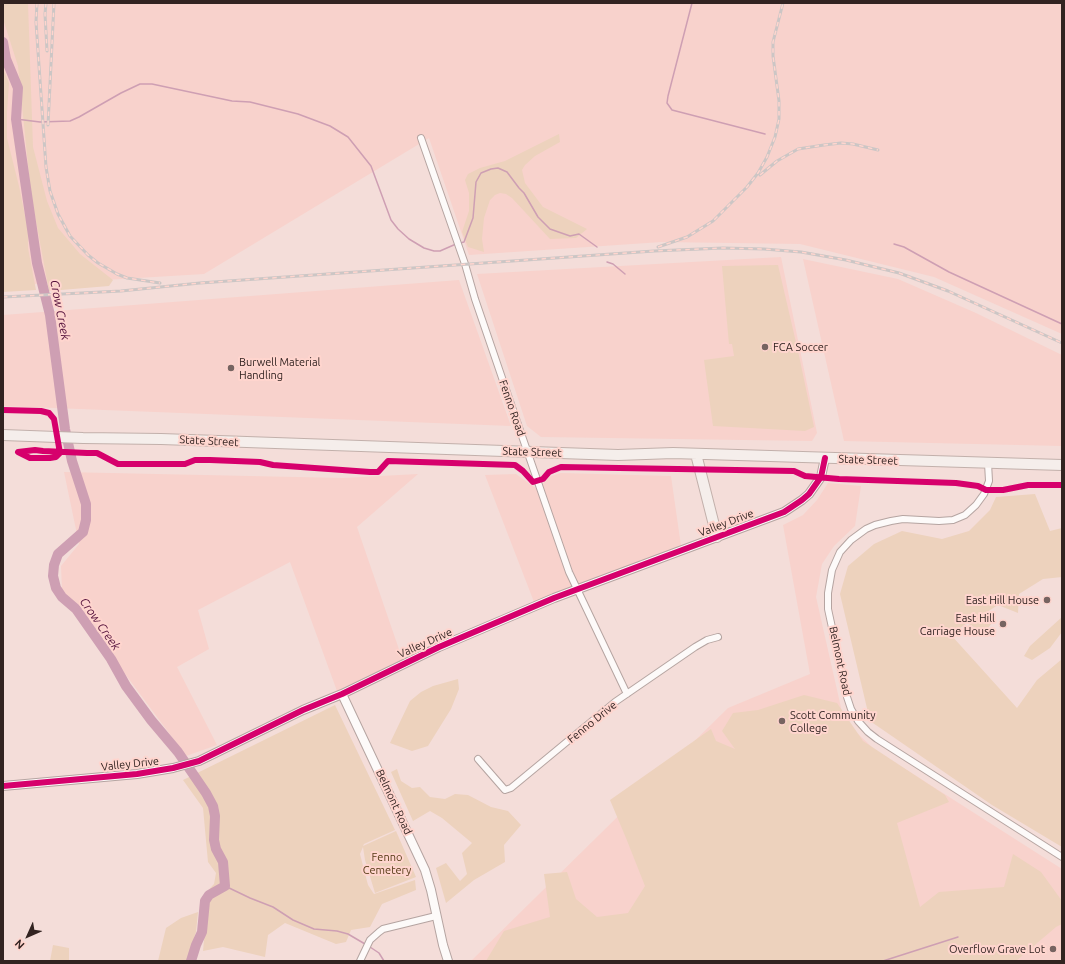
<!DOCTYPE html>
<style>
body{margin:0}
#map{position:relative;width:1065px;height:964px;overflow:hidden;background:#f4ddd9;font-family:Ubuntu,sans-serif}
canvas{display:block}
.frame{position:absolute;inset:0;border:4px solid #322321;pointer-events:none}
.north{position:absolute;left:8px;top:916px;width:40px;height:40px;-webkit-text-stroke:3px #ffd5ce;paint-order:stroke;rotate:225deg;font-size:11px;font-weight:700;line-height:16px;text-align:center;color:#322321}
.north::after{content:'';display:block;margin:auto;width:14px;height:18px;background:#322321;clip-path:polygon(50% 0,100% 100%,50% 72%,0 100%)}
</style>
<div id="map">
<canvas width="1065" height="964"></canvas>
<div class="frame"></div>
<div class="north">N</div>
</div>
<script>
const context = document.querySelector('canvas').getContext('2d');
context.lineJoin = 'round';
function paint(path, color) { context.fillStyle = color; context.fill(path, 'evenodd'); }
const toPath = rows => new Path2D(rows.map(r => 'M' + r).join(''));
function strokePath(path, color, width, dash) { context.strokeStyle = color; context.lineWidth = width; context.lineCap = dash ? 'butt' : 'round'; context.setLineDash(dash || []); context.stroke(path); }
function drawText(font, color, halo, rows, align = 'center') {
  context.font = font + ' Ubuntu,sans-serif'; context.lineWidth = 4; context.setLineDash([]); context.textBaseline = 'middle'; context.strokeStyle = halo; context.fillStyle = color; for (const [text, x, y, turn = 0] of rows) {
    context.save(); context.translate(x, y); context.rotate((+turn || 0) * Math.PI / 180); context.textAlign = isNaN(turn) ? turn : align; if (halo) context.strokeText(text, 0, 0); context.fillText(text, 0, 0); context.restore();
  }
}
const built = toPath([
 [3,3,1062,3,1062,334,934,277,800,244,662,242,469,255,429,138,204,274,22,285,3,229],
 [781,257,817,433,812,441,541,437,527,426,477,274],
 [803,259,898,279,976,313,1062,355,1062,446,844,441],
 [459,280,511,426,3,406,3,315],
 [64,472,343,478,418,474,357,527,403,661,337,691,290,562,198,610,209,649,177,667,217,745,186,756,62,589,61,566,79,544],
 [561,473,671,476,681,546,534,602,485,475,516,474,537,489,551,476],
 [828,483,861,486,855,526,834,546,822,564,816,597,842,712,855,731,874,749,1062,869,1062,961,471,961,728,708,810,674,783,525,803,515,817,500]
]);
const green = toPath([
 [3,3,28,3,33,147,47,201,58,228,80,254,113,280,109,286,49,291,31,194,18,66,3,19],
 [3,69,9,83,7,112,7,138,19,186,28,231,28,248,36,290,3,292],
 [559,134,560,142,535,156,525,165,522,170,525,183,543,207,587,229,576,238,550,239,512,198,506,194,500,193,495,195,490,200,484,218,482,239,484,252,468,247,462,232,469,211,469,193,465,180,468,174,480,168,505,161],
 [778,265,798,351,814,427,805,431,713,426,704,360,734,356,732,344,729,344,722,266],
 [1035,494,1050,531,1062,528,1062,577,1043,579,1019,594,1018,613,998,605,987,612,992,623,984,633,967,623,951,635,1017,708,1037,680,1062,659,1062,847,992,805,870,721,840,594,848,566,874,544,902,531,942,539,969,531,990,510,996,497],
 [1062,617,1062,632,1050,648,1032,660,1024,656,1030,646],
 [458,679,459,689,451,709,428,746,412,751,390,743,410,701,421,692,433,686],
 [804,695,837,703,863,741,945,795,949,802,897,823,920,907,939,892,1004,887,1013,854,1041,872,1062,901,1062,924,1056,927,1016,961,486,961,504,931,550,917,544,874,567,872,576,899,597,917,628,913,645,886,626,838,610,800,711,729,716,741,735,749,722,731,733,713,758,710],
 [335,705,395,830,364,844,363,846,396,831,416,877,375,893,365,860,363,847,360,854,368,885,374,894,415,880,416,890,382,904,370,927,351,930,346,942,336,944,285,923,268,935,265,957,223,947,203,951,207,908,202,897,214,884,216,873,208,862,203,808,183,780],
 [397,769,401,781,412,788,420,787,430,797,445,799,455,794,468,795,491,807,508,811,521,825,504,845,505,862,474,880,446,903,436,868,446,863,460,881,467,874,462,853,472,843,442,818,430,811,413,821,391,772],
 [198,912,196,932,187,961,158,961,166,928,181,918],
 [53,945,69,948,69,961,50,961]
]);
const stream = toPath([
 [692,3,668,96,667,103,672,110,765,134],
 [16,119,40,122,70,121,79,117,121,93,140,84,152,84,232,101,250,102,298,114,330,126,348,137,371,166,391,220,398,229,409,239,424,248,434,251,440,251,456,244],
 [460,243,464,242,473,218,476,182,481,173,491,169,498,168,507,172,519,188,524,193,538,217,550,229,570,236,579,234,597,247],
 [894,244,904,247,949,272,1062,324],
 [607,262,613,264,625,274],
 [225,886,250,898,273,907,293,920,314,929,337,931,348,934,365,944],
 [370,947,379,953,384,961],
 [883,961,958,937]
]);
const river = toPath([
 [3,42,6,59,18,88,16,119,37,263,50,315,65,429,72,461,86,504,86,520,83,532,58,554,54,565,53,576,56,588,62,597,76,609,111,659,126,686,151,720,178,752,206,793,213,806,215,816,214,840,216,849,223,862,225,886,209,895,205,901,202,932,196,945,191,961]
]);
const minor = toPath([
 [421,138,465,264,475,299,513,410,569,572,627,694],
 [988,463,989,481,984,494,976,505,965,515,953,520,939,521,903,519,891,521,875,525,866,529,851,540,840,552,832,570,828,593,828,609,847,697,851,709,858,721,868,732,877,739,1062,857],
 [478,759,505,790,511,788,615,702,695,647,707,640,718,637],
 [360,961,370,940,379,932,383,929,436,916]
]);
const tertiary = toPath([
 [342,694,425,870,431,890,443,945,448,961],
 [3,786,137,774,173,768,199,761,303,710,342,694,439,647,554,598,784,512,802,500,809,494,821,477,825,458]
]);
const primary = toPath([
 [3,435,83,438,161,439,618,455,673,453,1062,465],
 [696,454,717,537]
]);
const rail = toPath([
 [37,3,36,22,46,167,50,191,58,214,70,236,88,255,98,263,117,274,127,278,160,283],
 [46,3,45,14,47,51],
 [48,125,54,3],
 [760,175,777,161,798,149,824,145,841,143,853,144,878,150],
 [658,247,687,237,713,221,747,187,758,173,767,157,775,137,779,119,779,101,773,56,773,42,783,3],
 [3,297,121,291,200,283,654,251,723,248,764,249,801,252,846,260,899,273,948,291,1062,343]
]);
const cycleway = toPath([
 [3,410,41,411,49,413,54,419,60,453,56,457,50,458,30,458,18,452,35,450,43,451,87,453,97,453,118,464,185,464,195,460,210,460,260,462,273,465,370,472,378,472,388,461,515,465,523,471,533,482,543,479,549,472,561,467,794,471,805,476,839,479,956,483,978,486,986,490,1003,490,1028,485,1062,485],
 [3,786,137,774,173,768,199,761,303,710,342,694,439,647,554,598,784,512,802,500,809,494,821,477,825,458]
]);
const markers = [
 [765,347,4,"#766461"],
 [231,368,4,"#766461"],
 [1047,600,4,"#766461"],
 [1003,624,4,"#766461"],
 [782,721,4,"#766461"],
 [1053,949,4,"#766461"]
];
const poiNames = [
 ["FCA Soccer",773,347],
 ["Burwell Material",239,362],
 ["Handling",239,375],
 ["East Hill House",1039,600,"right"],
 ["East Hill",995,618,"right"],
 ["Carriage House",995,631,"right"],
 ["Scott Community",790,715],
 ["College",790,728],
 ["Overflow Grave Lot",1045,949,"right"]
];
const streetNames = [
 ["Fenno Road",512,408,71],
 ["State Street",209,441,3],
 ["State Street",532,452,2],
 ["State Street",868,460,2],
 ["Valley Drive",726,523,-21],
 ["Valley Drive",425,643,-24],
 ["Belmont Road",840,661,78],
 ["Fenno Drive",592,722,-39],
 ["Valley Drive",130,764,-6],
 ["Belmont Road",394,802,65]
];
const parkNames = [
 ["Fenno",387,857],
 ["Cemetery",387,870]
];
const waterNames = [
 ["Crow Creek",60,310,79],
 ["Crow Creek",100,624,55]
];
paint(built, '#f8d2cc');
paint(green, '#edd2bd');
strokePath(stream, '#ce9fb3', 1.5);
strokePath(river, '#ce9fb3', 10);
strokePath(minor, '#b5a4a1', 8);
strokePath(tertiary, '#b5a4a1', 10);
strokePath(primary, '#c2b0ab', 12);
strokePath(minor, '#fdfaf9', 6);
strokePath(tertiary, '#fdfaf9', 8);
strokePath(primary, '#f5eeeb', 10);
strokePath(rail, '#ccc6c5', 3);
strokePath(rail, '#ffd5ce', 1.5, [4.5]);
strokePath(cycleway, '#d6006c', 6);
for (const [x, y, r, color] of markers) { const dot = new Path2D(); dot.arc(x, y, r, 0, 2 * Math.PI); context.fillStyle = color; context.fill(dot); strokePath(dot, '#ffd5ce', 1.5); }
drawText('11px', '#322321', '#ffd5ce', poiNames, 'left');
drawText('11px', '#322321', '#ffd5ce', streetNames);
drawText('11px', '#553914', '#ffd5ce', parkNames);
drawText('italic 12px', '#55123c', '#ffd5ce', waterNames);
</script>
